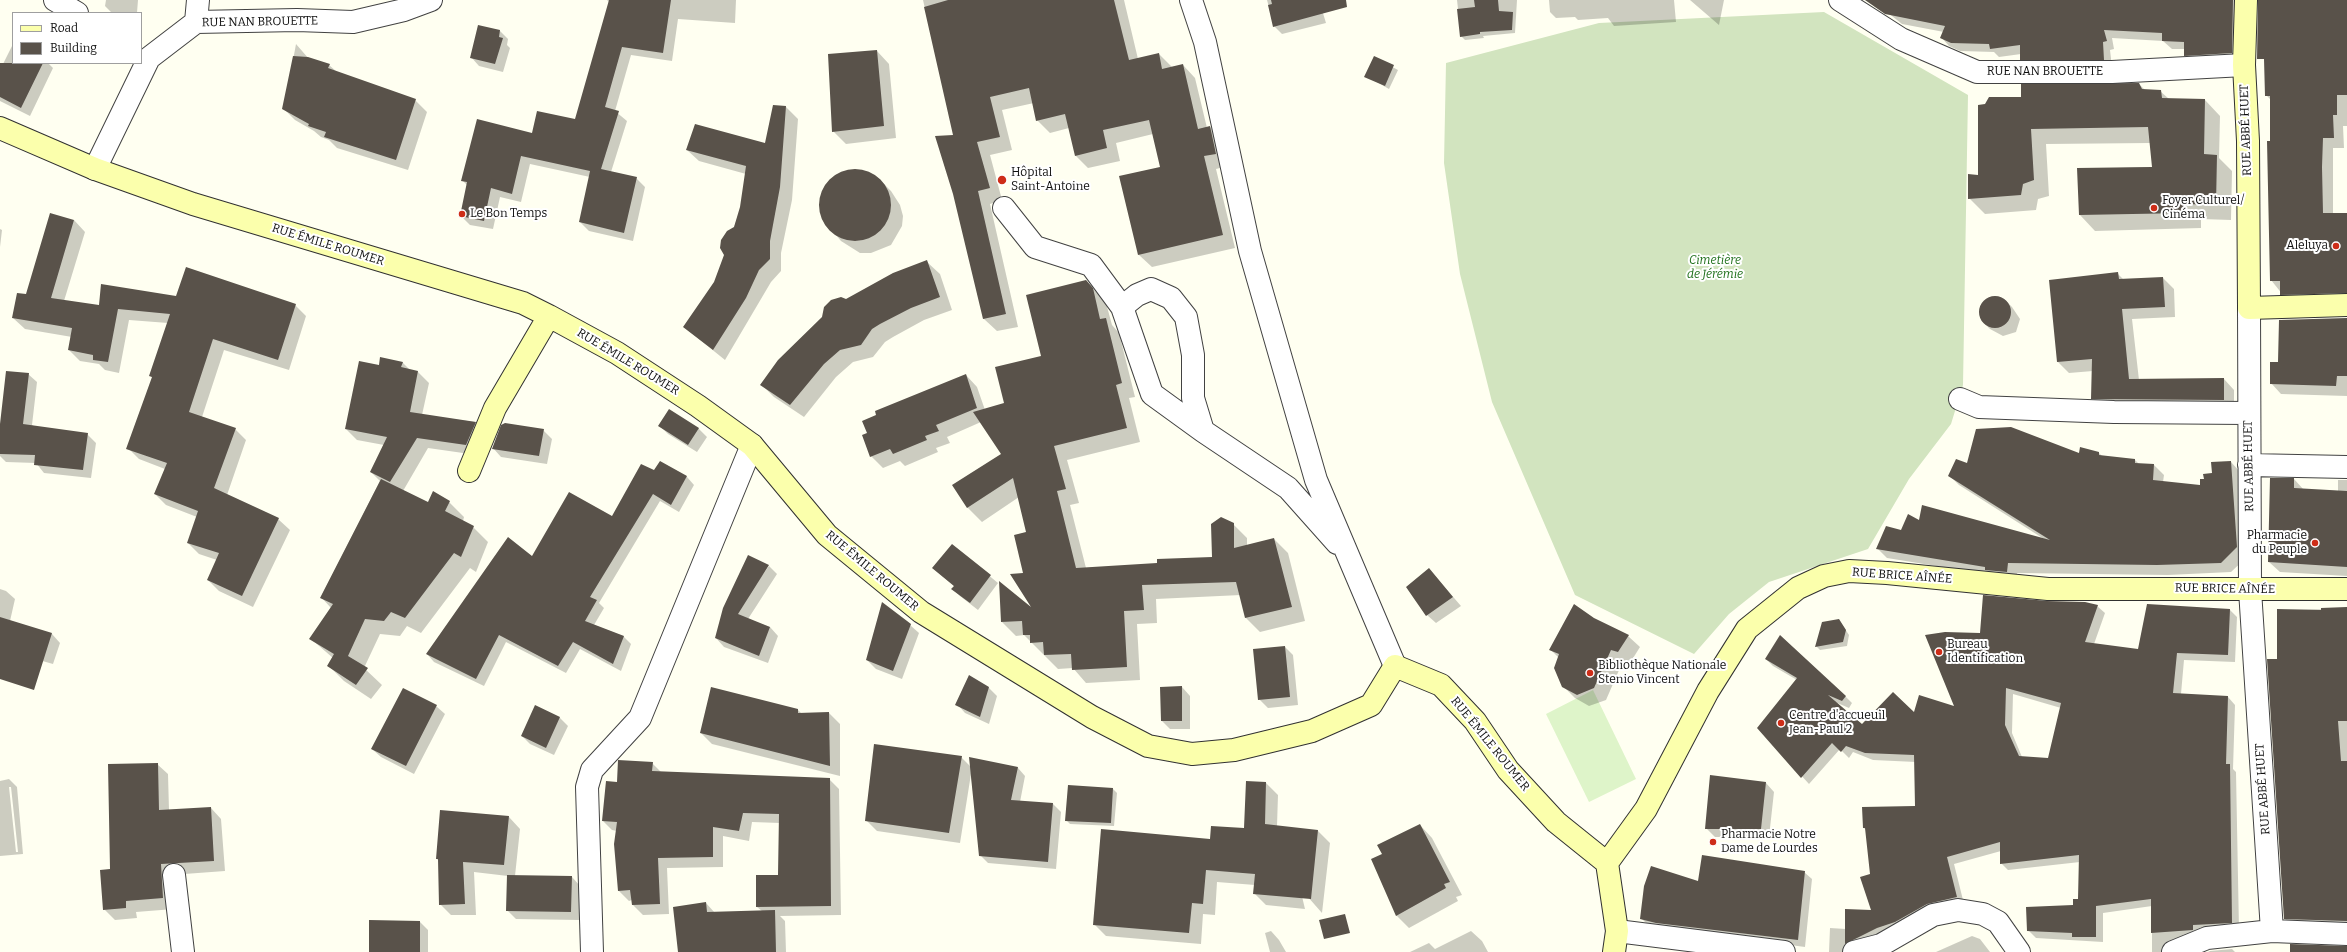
<!DOCTYPE html>
<meta charset="utf-8">
<style>
body{margin:0}
#map{position:relative;width:2347px;height:952px;overflow:hidden;background:#fffff1;font-family:Bitter,serif}
canvas{display:block}
.legend{position:absolute;left:12px;top:12px;width:130px;height:52px;box-sizing:border-box;background:#fff;border:1px solid #9f9f9f;margin:0;padding:5px 7px;list-style:none;font-size:12px;color:#0f0f0f}
.legend li{display:flex;align-items:center;gap:8px;height:20px}
.legend b{width:20px;border:1px solid #9f9f9f}
</style>
<div id="map">
<canvas width="2347" height="952"></canvas>
<ul class="legend">
<li><b style="height:5px;background:#fbffac"></b>Road</li>
<li><b style="height:11px;background:#59524a"></b>Building</li>
</ul>
</div>
<script>
const context = document.querySelector('canvas').getContext('2d');
context.lineJoin = 'round';
function paint(path, color) { context.fillStyle = color; context.fill(path, 'evenodd'); }
const toPath = rows => new Path2D(rows.map(r => 'M' + r).join(''));
function strokePath(path, color, width, dash) { context.strokeStyle = color; context.lineWidth = width; context.lineCap = dash ? 'butt' : 'round'; context.setLineDash(dash || []); context.stroke(path); }
function drawText(font, color, halo, rows, align = 'center') {
  context.font = font + ' Bitter,serif'; context.lineWidth = 4; context.setLineDash([]); context.textBaseline = 'middle'; context.strokeStyle = halo; context.fillStyle = color; for (const [text, x, y, turn = 0] of rows) {
    context.save(); context.translate(x, y); context.rotate((+turn || 0) * Math.PI / 180); context.textAlign = isNaN(turn) ? turn : align; if (halo) context.strokeText(text, 0, 0); context.fillText(text, 0, 0); context.restore();
  }
}
const cemetery = toPath([
 [1824,12,1968,95,1963,385,1951,424,1909,479,1868,549,1769,582,1729,614,1694,654,1575,595,1492,402,1460,274,1444,163,1446,63,1599,23]
]);
const pitch = toPath([
 [1593,690,1636,779,1589,802,1546,714]
]);
const shadow = toPath([
 [106,0,138,0,137,13,112,13,105,6],
 [607,0,736,0,735,23,678,19,672,61,631,55,615,111,627,121,611,172,636,178,645,187,633,241,589,231,580,222,590,177,530,164,521,202,500,197,493,229,470,225,461,216,468,186,462,180,533,134,576,120,609,2],
 [923,0,1124,0,1138,59,1159,54,1172,67,1183,65,1195,78,1207,128,1210,127,1223,140,1228,166,1216,169,1235,248,1152,267,1139,255,1161,167,1153,134,1116,143,1120,161,1088,168,1076,156,1069,128,1050,133,1037,120,1034,103,1002,110,1012,150,990,155,1002,200,990,204,1018,327,997,331,984,319,954,136],
 [1267,0,1319,0,1326,23,1282,34,1274,26],
 [1457,0,1517,0,1515,33,1483,36,1484,38,1465,40,1461,36],
 [1549,0,1674,0,1676,22,1614,26,1608,18,1578,20,1575,17,1556,18,1550,12],
 [1690,0,1724,0,1719,25],
 [1872,0,2240,0,2240,61,2193,64,2185,55,2185,49,2172,49,2163,41,2112,38,2114,49,2110,50,2112,67,2030,67,2021,59,2021,54,1999,57,1994,52,1960,51,1949,46,1941,37,1944,32,1902,24],
 [2266,0,2347,0,2347,126,2343,126,2344,148,2333,148,2333,214,2347,214,2347,303,2291,305,2271,280,2271,100,2267,96],
 [479,26,500,31,508,39,507,45,510,48,503,72,479,66,471,57],
 [13,44,13,63,48,63,53,68,30,116,0,101,0,70],
 [296,44,309,59,329,65,337,72,415,100,427,112,408,170,337,148,329,140,321,137,314,131,295,120,284,109],
 [877,51,889,64,896,138,846,144,833,131],
 [1374,57,1398,70,1389,89,1366,76],
 [2139,84,2145,90,2160,91,2169,99,2205,100,2220,116,2219,158,2232,171,2231,220,2201,219,2201,228,2095,231,2080,215,2078,169,2153,167,2151,143,2046,144,2049,196,2038,199,2036,210,1985,214,1969,198,1979,176,2022,98],
 [774,106,786,107,798,119,792,200,781,253,781,271,771,282,725,360,684,327,715,283,741,207,746,174,699,161,687,150,766,144],
 [852,171,863,172,878,178,891,191,900,205,903,216,902,226,891,245,871,253,860,253,841,241,822,219,821,197,825,187,836,175],
 [74,220,85,232,64,301,100,306,177,297,295,305,306,316,289,370,224,350,202,417,235,429,246,440,227,495,278,519,290,530,253,607,219,591,208,580,217,560,199,554,188,543,197,517,166,505,155,494,165,469,139,459,128,448,153,378,151,376,168,323,129,320,119,373,105,370,99,364,80,361,69,350,72,337,25,329,13,318],
 [0,229,2,230,0,247],
 [927,262,940,274,952,310,924,320,893,337,885,342,873,357,853,362,836,377,804,417,774,397,761,384],
 [2117,273,2124,280,2163,278,2174,289,2175,317,2132,319,2139,380,2224,379,2234,390,2234,411,2103,409,2092,398,2093,371,2069,373,2058,362,2050,281],
 [1086,281,1106,303,1112,325,1119,333,1135,397,1129,398,1140,442,1067,460,1079,503,1070,505,1086,568,1158,564,1213,558,1233,524,1247,538,1247,546,1274,539,1288,553,1305,621,1260,632,1246,618,1241,595,1156,599,1157,623,1137,624,1140,680,1086,683,1073,668,1058,669,1024,635,1016,636,1002,622,1034,610,1025,574,1028,533,1019,497,982,522,968,508,953,485,1002,454,981,422,947,437,950,443,936,448,938,452,905,466,900,461,883,468,871,456,966,375,977,387,985,410,1005,404,1042,357],
 [1992,297,2004,299,2012,307,2020,319,2016,332,2003,336,1990,329,1981,320,1982,304],
 [2347,318,2347,396,2281,394,2271,383],
 [402,362,410,370,418,372,429,383,422,415,475,422,486,434,477,455,428,448,403,491,428,503,449,502,464,517,463,521,473,527,488,542,476,572,470,568,421,633,407,626,400,636,380,634,364,668,382,685,371,699,344,681,329,666,333,658,311,639,331,608,321,597,380,481,371,472,384,445,357,440,346,429,380,366],
 [28,374,37,382,32,425,37,428,87,434,96,443,91,478,44,473,36,463,6,462,0,456,0,434],
 [660,426,698,428,707,437,697,452,668,434],
 [543,430,552,439,547,464,501,457,493,448],
 [2099,453,2103,457,2135,460,2139,464,2154,465,2164,475,2163,482,2201,486,2205,480,2231,462,2240,472,2247,557,2231,572,2168,575,2017,573,2017,582,1992,575,1887,558,1877,548,1919,522,2044,539,1959,485,1950,476,1968,464],
 [660,462,687,477,694,485,679,512,660,501,599,603,604,608,594,625,623,636,631,644,621,671,580,649,566,673,506,642,484,686,434,662,427,654,532,558,613,518,654,472],
 [2294,479,2304,490,2338,491,2338,480,2347,480,2347,576,2280,572,2269,562],
 [952,545,998,583,978,610,960,596,953,589,955,587,933,568],
 [769,566,777,574,748,619,770,627,778,636,768,663,724,647,716,638],
 [1429,569,1461,606,1436,623,1427,615],
 [0,589,6,591,15,599,10,621,52,634,60,643,53,664,0,649],
 [2097,606,2105,613,2094,644,2138,650,2230,610,2237,617,2235,662,2184,660,2181,694,2228,697,2235,705,2233,769,2236,772,2239,930,2170,952,2152,952,2152,906,2103,913,2103,942,2036,938,2028,930,2074,906,2079,900,2080,862,2008,870,2001,863,2001,851,1954,864,1964,904,1850,952,1829,952,1830,928,1846,929,1872,911,1871,874,1867,831,1864,828,1916,807,1916,762,1873,760,1853,752,1849,758,1840,749,1809,784,1758,728,1797,680,1773,666,1766,659,1845,696,1852,703,1849,708,1835,702,1862,725,1914,714,1956,708,1981,634],
 [2013,694,2061,708,2049,759,2022,757,2012,733],
 [2347,609,2347,930,2294,928,2285,919,2278,610],
 [1594,619,1628,636,1640,647,1630,663,1623,661,1606,700,1589,706,1575,698,1563,686,1559,658,1550,649],
 [1839,620,1849,635,1847,646,1820,650,1816,646],
 [910,625,919,633,902,679,876,669,867,660],
 [1285,647,1293,655,1298,705,1268,708,1259,699],
 [988,687,997,696,989,724,965,713,957,704],
 [1182,687,1190,696,1190,729,1170,729,1162,721],
 [436,706,445,714,414,774,381,757,372,749],
 [536,706,560,718,568,726,554,755,530,744,522,736],
 [798,710,802,714,829,713,840,724,840,776,712,744,701,733],
 [961,757,971,767,1018,768,1025,776,1020,802,1053,804,1061,812,1056,869,988,863,980,855,971,774,960,843,877,831,866,820],
 [652,763,661,772,829,779,839,789,841,915,780,916,785,921,786,952,679,952,706,903,715,913,762,911,757,907,779,876,780,823,752,822,749,841,723,836,723,867,667,868,669,914,643,915,633,905,632,900,629,901,619,891,617,831,612,830,603,821,618,784],
 [157,764,168,774,169,810,211,808,221,819,225,871,171,875,174,909,136,912,137,918,115,920,104,909,111,870],
 [1711,776,1766,783,1774,792,1769,837,1715,837,1706,828],
 [0,777,0,781,9,779,17,787,23,854,0,856],
 [9,787,11,787,18,852,16,852],
 [1247,782,1266,783,1278,795,1277,826,1318,831,1330,843,1322,913,1300,888,1305,909,1266,905,1254,893,1255,885,1217,882,1215,915,1203,914,1201,944,1106,936,1094,924,1211,840,1245,829],
 [1113,789,1117,793,1114,826,1070,824,1066,820],
 [509,817,520,829,515,876,572,877,580,886,579,920,516,919,507,910,508,876,474,872,476,915,451,915,440,904,439,861,437,859],
 [1420,825,1432,838,1462,895,1456,897,1458,901,1409,928,1397,916,1372,860,1384,854],
 [1804,872,1812,879,1805,947,1649,926,1641,918,1699,882],
 [370,921,420,922,428,930,428,952,370,952],
 [1271,931,1279,940,1286,952,1270,952,1265,933],
 [1471,931,1482,941,1488,952,1410,952,1429,943,1435,949],
 [1972,936,1980,939,1990,952,1936,952],
 [2232,949,2235,952,2208,952,2210,951]
]);
const building = toPath([
 [609,0,671,0,663,53,622,47,605,107,619,111,601,169,637,177,624,233,579,222,590,171,521,156,512,194,491,188,484,221,460,216,467,182,461,181,477,119,532,133,537,111,575,119],
 [948,0,1114,0,1129,60,1159,53,1162,69,1183,64,1198,129,1210,126,1216,154,1204,156,1223,235,1138,255,1119,176,1160,167,1149,120,1103,130,1107,148,1075,156,1065,114,1036,121,1029,88,990,97,1000,137,977,142,990,188,978,191,1006,314,983,319,953,194,935,136,953,135,924,7],
 [1271,0,1346,0,1347,7,1273,27,1268,5,1272,4],
 [1474,0,1498,0,1499,11,1513,12,1512,30,1480,32,1480,34,1460,37,1457,9,1475,7],
 [1865,0,2233,0,2232,53,2184,56,2184,42,2162,41,2162,33,2104,30,2107,41,2103,42,2104,60,2020,60,2020,45,1990,49,1989,44,1951,43,1940,38,1945,26,1885,14],
 [2258,0,2347,0,2347,95,2337,95,2337,115,2333,115,2334,138,2323,138,2322,167,2323,213,2347,213,2347,293,2280,295,2280,281,2270,281,2267,141,2270,141,2270,96,2265,96,2264,59,2257,59],
 [478,25,500,30,499,37,503,38,495,64,470,58],
 [877,50,884,126,832,132,828,54],
 [293,56,308,57,330,64,328,68,416,99,396,160,324,137,326,132,308,126,309,124,282,109],
 [1374,56,1394,65,1385,86,1364,77],
 [0,63,43,63,21,108,0,97],
 [2139,83,2142,89,2161,90,2162,98,2205,99,2204,154,2217,155,2216,205,2186,204,2186,213,2079,215,2077,168,2152,167,2148,127,2031,129,2034,180,2023,184,2021,195,1968,199,1968,174,1978,175,1978,105,1985,104,1989,97,2021,97,2021,84],
 [773,105,786,106,780,187,770,241,770,259,759,270,746,298,713,350,683,327,714,282,724,255,720,248,721,240,727,231,734,227,740,207,746,166,686,150,695,124,765,143],
 '819 205a36 36 0 1 1 72 0a36 36 0 1 1-72 0Z',
 [50,213,74,220,51,298,99,305,101,284,176,296,186,267,296,304,278,360,213,339,189,412,236,428,214,488,279,518,242,596,207,580,219,553,187,543,198,511,154,494,167,463,126,449,152,377,149,376,170,314,118,309,108,362,93,360,93,355,68,350,72,328,12,318,17,293,26,294],
 [927,260,940,297,911,308,880,324,872,329,861,345,840,350,824,364,790,405,760,385,778,360,822,317,824,307,831,300,841,297,846,299,893,273],
 [2118,272,2119,279,2163,277,2165,307,2122,309,2129,379,2224,378,2224,400,2091,399,2092,359,2057,362,2049,280],
 [1086,280,1093,288,1100,319,1106,318,1122,383,1116,385,1127,428,1054,446,1066,489,1057,491,1076,568,1157,563,1157,559,1212,557,1211,524,1221,517,1234,523,1234,548,1274,538,1292,607,1245,618,1236,582,1142,585,1144,610,1124,611,1127,667,1072,670,1071,654,1044,655,1043,642,1030,643,1030,635,1023,635,1022,621,1001,622,999,581,1031,607,1010,574,1023,573,1014,535,1026,532,1013,478,967,508,952,485,1001,454,973,412,1004,403,995,367,1041,356,1026,295],
 '1979 312a16 16 0 1 1 32 0a16 16 0 1 1-32 0Z',
 [2347,318,2347,376,2337,376,2336,386,2270,384,2270,362,2278,362,2279,320],
 [380,357,403,362,401,367,418,371,410,412,476,422,466,445,417,438,390,482,370,472,387,437,345,429,359,361,379,365],
 [6,371,29,373,23,424,88,433,83,470,34,465,35,455,0,454,0,424],
 [966,374,977,408,936,425,939,431,925,436,927,440,893,454,890,449,870,457,862,435,867,433,862,421,876,415,875,411],
 [669,409,699,428,688,445,658,426],
 [505,423,544,429,539,456,492,449,501,425],
 [2011,427,2079,453,2080,447,2099,452,2099,455,2135,459,2135,463,2154,464,2153,480,2200,485,2200,479,2204,479,2203,474,2212,473,2211,462,2231,461,2237,547,2221,563,2157,565,2008,563,2007,572,1985,570,1985,567,1876,549,1886,526,1901,530,1908,514,1919,520,1922,505,2050,540,1948,476,1956,459,1967,463,1976,429],
 [660,461,687,476,671,505,653,494,590,597,597,600,585,621,624,636,613,664,573,642,558,666,499,635,476,679,426,654,508,537,532,556,569,492,612,516,641,464,654,470],
 [2270,478,2294,478,2294,488,2347,491,2347,567,2268,562],
 [381,479,428,502,433,491,450,501,445,511,474,526,461,557,454,553,405,618,391,612,384,621,365,619,348,656,368,668,356,685,327,666,334,654,309,639,333,604,320,598],
 [952,544,991,575,970,603,951,589,954,586,932,568],
 [748,555,769,565,738,614,770,627,759,656,715,638,723,608],
 [1429,568,1453,597,1426,616,1406,587],
 [1983,595,2047,601,2085,602,2098,605,2085,642,2138,649,2147,604,2230,609,2228,655,2177,653,2173,693,2228,696,2226,764,2230,764,2232,923,2193,925,2193,930,2151,933,2151,899,2096,906,2096,937,2072,937,2072,933,2027,931,2026,907,2073,905,2073,899,2078,899,2079,855,2000,864,2000,842,1947,857,1957,897,1927,904,1895,922,1877,928,1845,944,1845,909,1871,910,1860,877,1870,874,1865,828,1863,828,1862,807,1915,806,1914,755,1865,753,1846,746,1841,752,1832,743,1801,778,1757,728,1797,678,1765,659,1780,635,1846,696,1842,701,1828,695,1862,724,1893,692,1914,712,1919,695,1954,706,1925,635,1945,632,1980,633],
 [2006,688,2061,703,2048,758,2019,756,2005,725],
 [882,602,911,624,893,671,866,660],
 [1574,604,1594,618,1629,635,1618,652,1611,650,1594,688,1577,695,1562,687,1554,668,1559,654,1549,650],
 [2347,607,2347,721,2338,721,2341,761,2347,761,2347,921,2284,919,2267,659,2277,659,2277,609,2321,610,2321,608],
 [0,617,52,633,34,690,0,679],
 [1839,619,1846,630,1843,642,1815,647,1822,622],
 [1285,646,1290,697,1258,700,1253,649],
 [969,675,989,687,980,717,955,705],
 [1182,686,1182,721,1161,721,1160,687],
 [711,687,798,709,798,713,829,712,830,766,700,733],
 [403,688,437,705,406,766,371,749],
 [535,705,560,717,546,748,521,736],
 [874,744,962,756,949,833,865,821],
 [969,757,1018,767,1011,800,1053,803,1048,862,979,856],
 [618,760,653,762,652,771,830,778,831,906,756,907,756,875,778,875,779,814,743,813,739,831,713,827,713,857,658,858,660,904,632,905,630,890,618,891,614,844,617,822,602,821,606,781,617,782],
 [158,763,159,810,211,807,214,861,161,864,163,898,126,901,126,908,103,910,100,870,110,869,108,764],
 [1710,775,1766,782,1761,829,1705,829],
 [1246,781,1266,782,1265,824,1318,830,1311,899,1253,894,1255,874,1206,870,1203,904,1192,903,1189,933,1093,925,1101,829,1210,839,1211,826,1244,828],
 [1068,785,1113,788,1111,823,1065,821],
 [440,810,509,816,504,865,463,862,465,904,439,905,438,859,436,859],
 [1420,824,1450,882,1444,884,1446,888,1396,916,1371,859,1382,854,1377,845],
 [1702,855,1805,871,1798,940,1656,923,1640,919,1644,886,1651,866,1698,881],
 [507,875,572,876,571,912,506,911],
 [706,902,707,912,775,910,776,952,678,952,673,907],
 [1345,914,1350,933,1324,939,1319,920],
 [369,920,420,921,420,952,369,952],
 [2290,944,2347,946,2347,952,2290,952]
]);
const street = toPath([
 [55,0,77,13],
 [1191,0,1205,42,1250,251,1316,480,1395,666],
 [1840,0,1901,39,1977,72,2112,72,2244,65],
 [196,22,198,0],
 [95,169,149,58,196,22,297,20,353,22,404,10,431,0],
 [1004,208,1035,247,1091,265,1122,307],
 [2249,308,2250,590,2272,931],
 [1960,399,1979,407,2114,412,2248,413],
 [1203,431,1193,398,1193,355,1186,317,1171,298,1151,289,1137,295,1122,307,1152,394,1203,431,1288,488,1337,543],
 [2249,465,2347,467],
 [174,875,183,952],
 [1617,931,1784,952],
 [592,952,587,787,592,770,640,718,752,445],
 [1854,952,1881,945,1933,915,1958,910,1983,914,1998,922,2019,952],
 [2173,952,2207,938,2272,931,2347,934]
]);
const secondary = toPath([
 [2246,0,2244,65,2248,141,2249,308,2347,305],
 [0,128,95,169,193,204,523,303,549,316,617,353,698,406,752,445,827,535,921,612,1092,717,1148,746,1192,754,1234,750,1312,731,1371,705,1395,666,1441,685,1475,721,1508,770,1556,822,1607,863],
 [469,471,495,408,549,316],
 [1607,863,1646,809,1708,691,1747,629,1798,588,1824,576,1849,571,1887,573,2048,589,2347,589],
 [1607,863,1617,931,1614,952]
]);
const markers = [
 [1002,180,5,"#ce2d18"],
 [2154,208,4,"#ce2d18"],
 [462,214,4,"#ce2d18"],
 [2336,246,4,"#ce2d18"],
 [2315,543,4,"#ce2d18"],
 [1939,652,4,"#ce2d18"],
 [1590,673,4,"#ce2d18"],
 [1781,723,4,"#ce2d18"],
 [1713,842,4,"#ce2d18"]
];
const streetNames = [
 ["RUE NAN BROUETTE",260,22,-1],
 ["RUE NAN BROUETTE",2045,72],
 ["RUE ABBÉ HUET",2246,130,-92],
 ["RUE ÉMILE ROUMER",328,245,17],
 ["RUE ÉMILE ROUMER",628,362,31],
 ["RUE ABBÉ HUET",2249,466,-91],
 ["RUE ÉMILE ROUMER",872,571,40],
 ["RUE BRICE AÎNÉE",1902,576,4],
 ["RUE BRICE AÎNÉE",2225,589,1],
 ["RUE ÉMILE ROUMER",1490,744,51],
 ["RUE ABBÉ HUET",2263,789,-94]
];
const poiNames = [
 ["Hôpital",1011,173],
 ["Saint-Antoine",1011,187],
 ["Foyer Culturel/",2162,201],
 ["Cinéma",2162,215],
 ["Le Bon Temps",470,214],
 ["Aleluya",2328,246,"right"],
 ["Pharmacie",2307,536,"right"],
 ["du Peuple",2307,550,"right"],
 ["Bureau",1947,645],
 ["Identification",1947,659],
 ["Bibliothèque Nationale",1598,666],
 ["Stenio Vincent",1598,680],
 ["Centre d'accueuil",1789,716],
 ["Jean-Paul 2",1789,730],
 ["Pharmacie Notre",1721,835],
 ["Dame de Lourdes",1721,849]
];
const parkNames = [
 ["Cimetière",1715,261],
 ["de Jérémie",1715,275]
];
paint(cemetery, '#d2e4bf');
paint(pitch, '#def4c9');
paint(shadow, '#0003');
paint(building, '#59524a');
strokePath(street, '#424242', 24);
strokePath(secondary, '#313131', 24);
strokePath(street, '#fff', 22);
strokePath(secondary, '#fbffac', 22);
for (const [x, y, r, color] of markers) { const dot = new Path2D(); dot.arc(x, y, r, 0, 2 * Math.PI); context.fillStyle = color; context.fill(dot); strokePath(dot, '#fff', 1.5); }
drawText('12px', '#0f0f0f', '#fff', streetNames);
drawText('12px', '#0f0f0f', '#fff', poiNames, 'left');
drawText('italic 12px', '#1c6e18', '#fff', parkNames);
</script>
